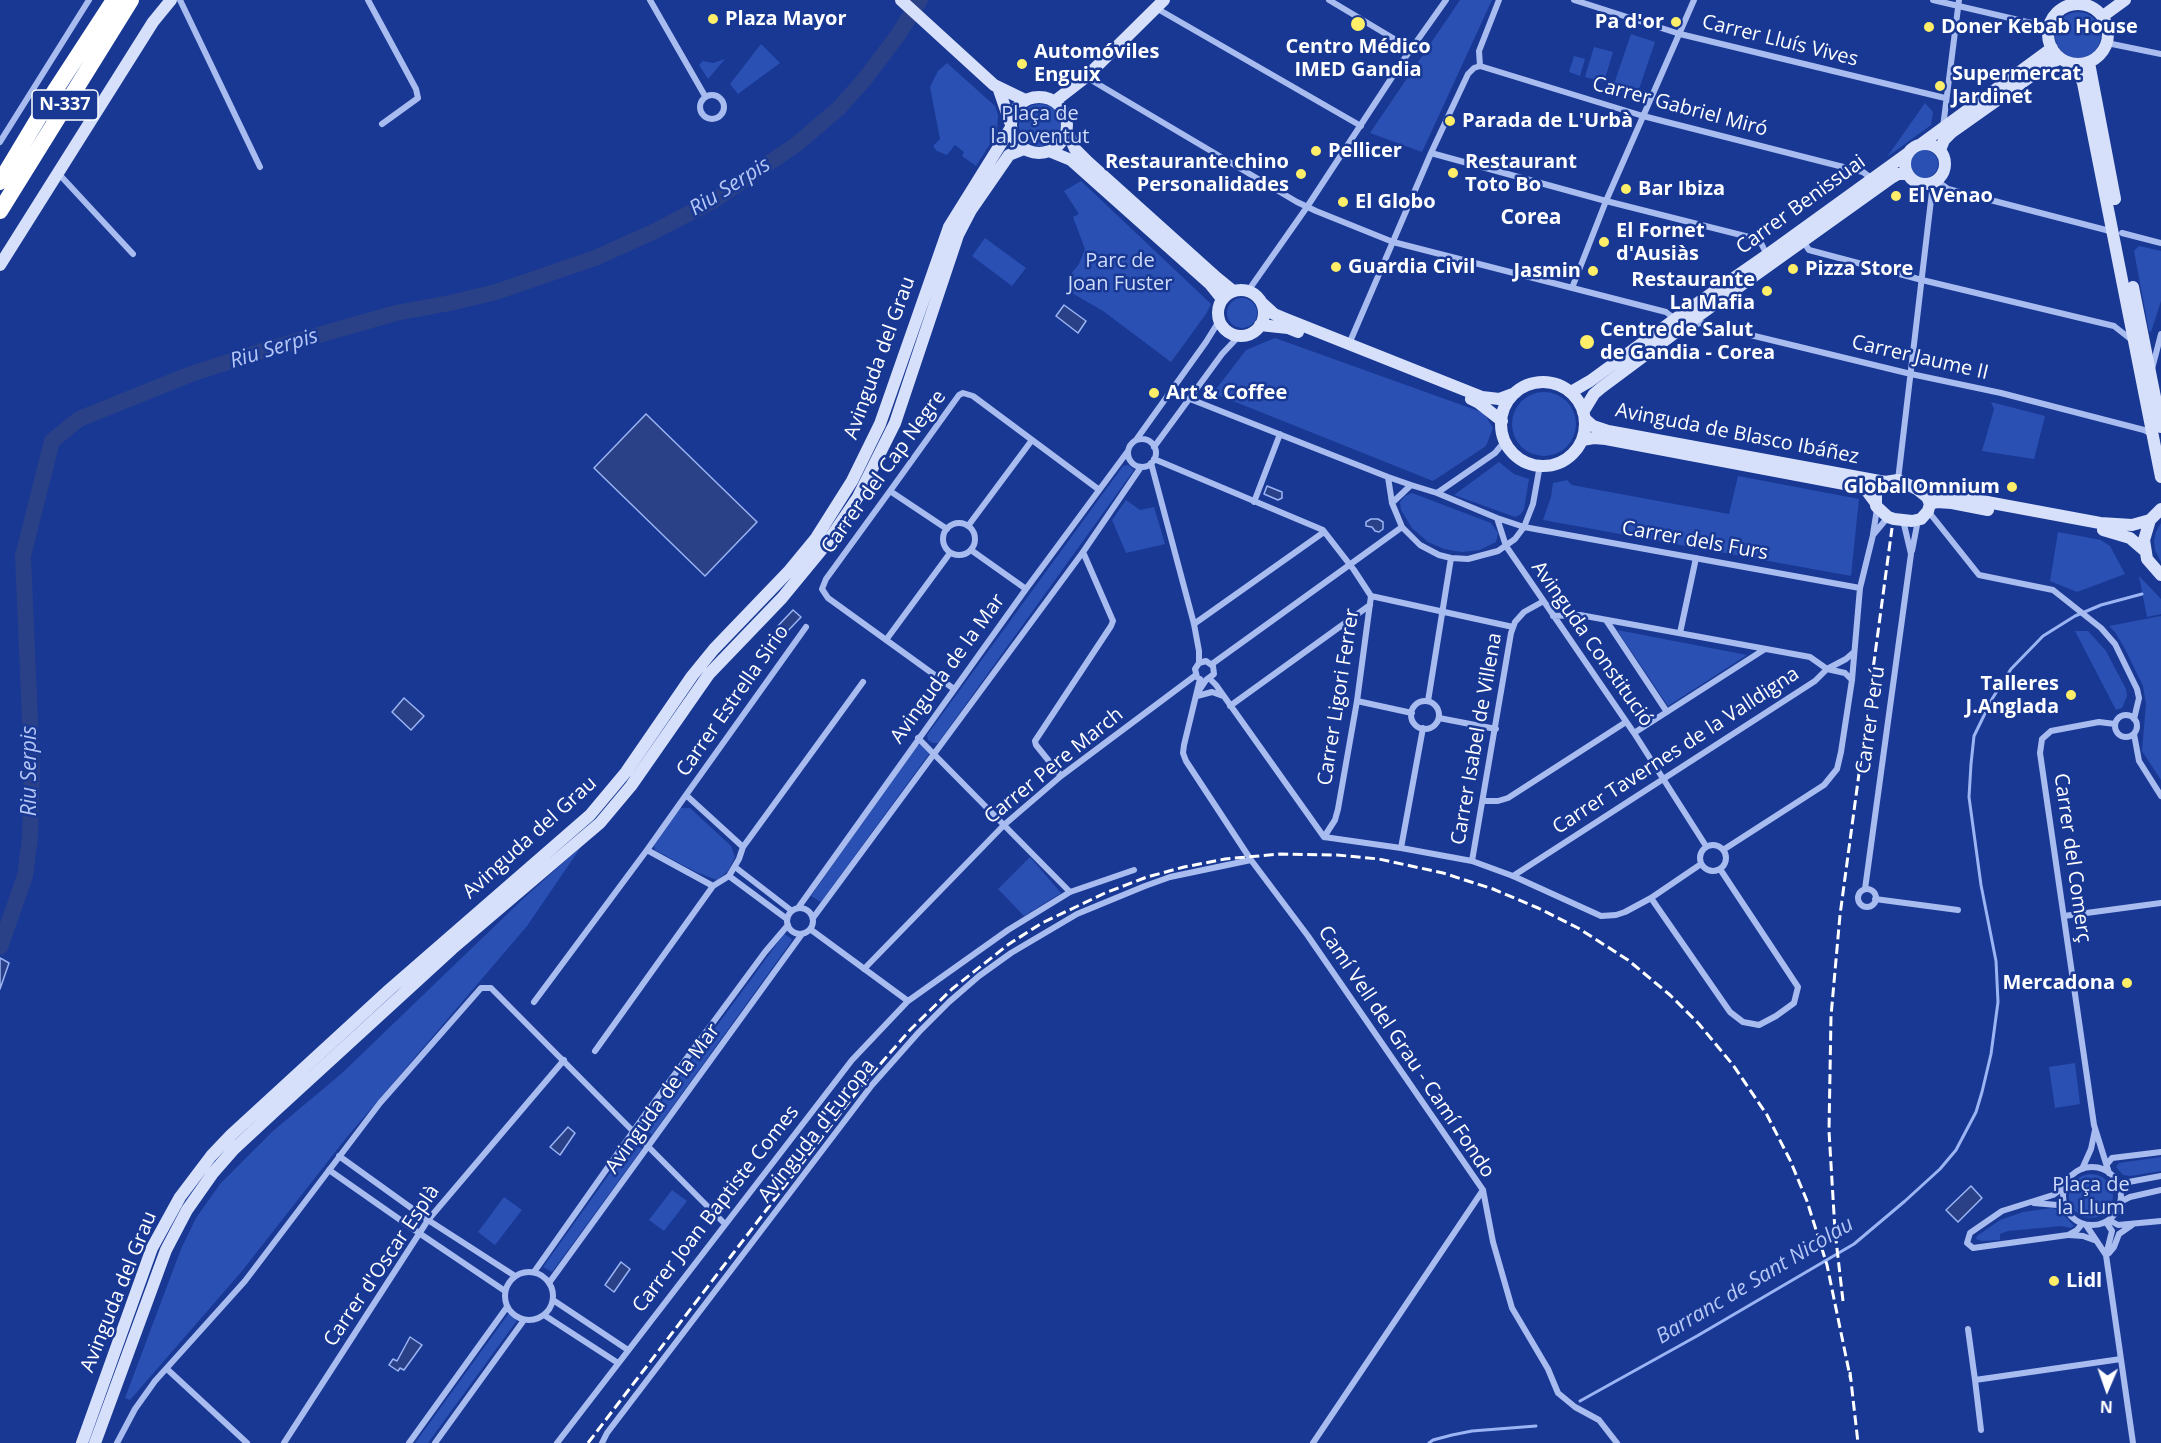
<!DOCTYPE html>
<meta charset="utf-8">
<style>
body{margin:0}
#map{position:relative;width:2161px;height:1443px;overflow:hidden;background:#183894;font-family:"Open Sans",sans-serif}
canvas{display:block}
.north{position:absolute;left:2077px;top:1359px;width:60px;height:60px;-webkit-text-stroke:4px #183894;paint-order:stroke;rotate:182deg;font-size:16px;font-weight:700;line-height:24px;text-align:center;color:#fff}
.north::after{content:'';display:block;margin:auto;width:21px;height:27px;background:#fff;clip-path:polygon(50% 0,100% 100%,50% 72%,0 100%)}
</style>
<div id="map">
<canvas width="2161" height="1443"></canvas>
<div class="north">N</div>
</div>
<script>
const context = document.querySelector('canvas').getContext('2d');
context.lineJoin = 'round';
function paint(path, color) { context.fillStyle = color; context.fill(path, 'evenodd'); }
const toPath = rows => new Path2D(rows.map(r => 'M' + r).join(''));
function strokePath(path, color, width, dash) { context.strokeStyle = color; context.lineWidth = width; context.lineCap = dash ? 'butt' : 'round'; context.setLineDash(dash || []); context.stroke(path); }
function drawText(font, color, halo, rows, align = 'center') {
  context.font = font + ' "Open Sans",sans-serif'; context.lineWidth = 5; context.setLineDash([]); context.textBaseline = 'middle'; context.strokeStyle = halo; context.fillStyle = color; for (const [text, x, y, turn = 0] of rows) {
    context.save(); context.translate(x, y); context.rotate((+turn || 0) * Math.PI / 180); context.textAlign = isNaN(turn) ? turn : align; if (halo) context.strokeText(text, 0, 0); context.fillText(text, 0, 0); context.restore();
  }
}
const green = toPath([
 [1460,0,1492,0,1422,152,1370,133],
 '2055 35a23 23 0 1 1 46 0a23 23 0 1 1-46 0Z',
 [1631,34,1655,42,1638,92,1614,84],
 [761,44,780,63,738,94,730,84],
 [1594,47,1613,52,1604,82,1585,77],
 [1574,56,1585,59,1580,76,1569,72],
 [725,59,708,79,699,65,703,61,713,63],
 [947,63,995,106,998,115,997,133,976,166,962,156,964,152,955,145,947,155,937,151,933,146,940,139,930,87,938,71],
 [1925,103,1933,112,1931,125,1887,157],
 '1019 125a21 21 0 1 1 42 0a21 21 0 1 1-42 0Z',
 '1910 164a14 14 0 1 1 28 0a14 14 0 1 1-28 0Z',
 [1081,181,1211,304,1206,314,1171,362,1103,311,1072,293,1070,280,1071,274,1079,264,1085,249,1073,217,1079,214,1064,191],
 [985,238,1026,268,1012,286,972,256],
 [2139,246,2161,251,2161,301,2151,332,2149,331,2134,251],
 '1227 313a15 15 0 1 1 30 0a15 15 0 1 1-30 0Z',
 [1275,338,1484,413,1493,428,1486,446,1433,481,1213,393,1246,350],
 '1512 424a32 32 0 1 1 64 0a32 32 0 1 1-64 0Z',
 [1991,402,2045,416,2034,459,1982,451,1994,409],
 [1499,462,1514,474,1529,479,1524,509,1521,514,1515,517,1454,495],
 [1128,465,1134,470,938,743,933,743,928,740,927,735,1123,466],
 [1738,476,1859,499,1851,576,1543,520,1551,497,1553,483,1567,480,1572,485,1577,486,1729,514],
 [1412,493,1491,523,1498,533,1496,542,1480,550,1462,552,1444,549,1428,542,1412,528,1401,510,1400,502,1405,496],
 [1126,500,1140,510,1154,507,1165,544,1126,553,1112,520],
 [2161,523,2161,562,2155,550,2154,541,2156,532],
 [2058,532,2101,540,2110,546,2125,574,2077,592,2050,581],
 [2139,576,2161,599,2161,614,2147,617],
 [2161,616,2161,780,2142,751,2146,704,2143,686,2125,649,2115,632,2109,626],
 [1617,630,1747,655,1668,706],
 [2075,631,2088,631,2106,651,2126,689,2127,696,2122,708,2116,710],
 [921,744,929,750,929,754,821,902,811,896,916,746],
 [680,808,690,808,731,846,735,857,728,871,717,880,696,872,655,850,654,845],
 [581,847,527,926,347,1137,242,1271,130,1400,125,1398,181,1249,196,1218,220,1184,273,1131,341,1074,525,897],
 [1030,857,1061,893,1024,916,998,889],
 [784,934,792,939,791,942,652,1135,643,1127],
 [2075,1063,2080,1104,2055,1108,2049,1067],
 [632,1142,642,1149,552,1272,543,1267],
 [2161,1157,2161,1171,2130,1176,2123,1175,2116,1167,2119,1163],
 '2069 1196a22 22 0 1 1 44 0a22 22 0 1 1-44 0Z',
 [672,1190,687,1201,664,1231,649,1220],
 [504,1197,522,1210,495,1245,478,1232],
 [2052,1208,2060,1211,2074,1226,2071,1228,2061,1226,2008,1231,2000,1234,2000,1240,1982,1241,1976,1239,1977,1236,2000,1220,2023,1212],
 [509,1313,518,1319,428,1443,415,1443]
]);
const water = toPath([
 [1064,305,1086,321,1078,333,1056,316,1064,305],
 [646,414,757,522,705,576,594,468,646,414],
 [1267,486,1282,492,1282,498,1278,500,1264,494,1267,486],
 [1371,519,1378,519,1383,522,1383,529,1379,532,1375,531,1372,527,1366,526,1366,522,1371,519],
 [793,610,801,617,784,635,776,628,793,610],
 [404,698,424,716,411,730,392,712,404,698],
 [0,958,9,963,0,989,0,958],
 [568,1127,575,1133,560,1155,550,1147,568,1127],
 [1971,1186,1982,1198,1958,1222,1946,1210,1971,1186],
 [621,1262,630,1269,614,1292,605,1285,621,1262],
 [410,1337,422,1345,404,1370,400,1368,398,1371,389,1365,393,1359,397,1361,410,1337]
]);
const stream = toPath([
 [1580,1401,1697,1336,1854,1244,1905,1201,1940,1169,1956,1150,1976,1112,1982,1092,1991,1054,1998,1002,1996,961,1981,885,1969,797,1971,764,1974,736,1992,699,2011,669,2043,636,2075,616,2101,605,2142,594],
 [1429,1443,1433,1440,1452,1435,1472,1431,1536,1426]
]);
const river = toPath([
 [0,947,25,876,30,838,32,769,23,556,52,441,79,419,191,374,259,352,396,313,450,303,496,292,595,258,653,232,713,201,797,144,839,108,864,80,898,35,920,0]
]);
const street = toPath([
 [180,0,260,167],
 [368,0,416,89,418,98,382,124],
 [650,0,705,96],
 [1329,0,1411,49],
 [1574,0,1680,34,1945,98],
 [1933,0,2040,25,2050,24],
 [1156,8,1361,126],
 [2107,43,2161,54],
 [1480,66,1643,116,1863,172,1871,178],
 [1480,66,1479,51,1499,0],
 [1086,77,1297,202,1316,211,1393,242,1666,312,1675,319],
 '700 107a12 12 0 1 1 24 0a12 12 0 1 1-24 0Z',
 [1943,127,1959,0],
 [0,142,89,0],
 [1431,153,1606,201,1757,239,1761,243,1767,255],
 [58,173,133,254],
 [1937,181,1948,189,2106,230,2113,234],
 [2122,233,2161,243],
 [1803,241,1809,250,1922,280,2114,326,2133,341],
 [1572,288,1606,201,1694,0],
 [1248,291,1307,207,1402,62,1446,0],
 [1691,326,1701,323,1911,374,2001,393,2144,430,2152,434],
 [1349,344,1431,153,1468,74,1474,68,1480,66],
 [2152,369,2161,334],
 [1190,399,1388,477,1392,503,1402,527,1420,545,1439,555,1451,558,1468,559,1498,551,1515,539,1524,527,1533,504,1540,465],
 '1128 453a14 14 0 1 1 28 0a14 14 0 1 1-28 0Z',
 [1136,440,1206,342,1219,321],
 [1154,447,1222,354,1239,336],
 [1154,459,1323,530,1354,570,1371,596,1357,701,1338,809,1335,820,1324,837],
 [1151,463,1194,624,1199,651,1199,663],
 [1388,477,1411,485],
 [1898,480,1933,183],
 [890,491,947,529],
 [1437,493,1495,453,1505,441],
 [1254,502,1280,434],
 [1392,503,1411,485,1437,493,1497,518,1524,527,1860,588],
 [1928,511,1979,575,2053,590,2101,628,2115,644,2137,689,2139,698,2134,719],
 [1497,518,1506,546,1634,733,1706,846],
 '943 539a16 16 0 1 1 32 0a16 16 0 1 1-32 0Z',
 [968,526,1032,440],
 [1873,534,1877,509],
 [971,550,1026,589],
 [1912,551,1918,520],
 [1371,596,1513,627],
 [1553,616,1580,615,1810,657,1827,669,1845,673,1852,680],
 [1606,620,1667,712],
 [1194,624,1324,532],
 [1680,633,1696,558],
 [886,640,950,553],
 [1212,664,1402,527],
 [1197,677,1195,669,1199,663,1206,661,1213,666,1214,674,1206,680,1200,689],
 [1200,679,1184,745,1183,753,1186,761,1251,860,1308,936,1483,1190,1493,1242,1512,1308,1548,1369,1558,1393,1575,1407,1599,1420,1617,1443],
 [1210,679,1216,685,1324,837],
 [954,689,828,598,822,589,826,579,890,491,959,395,963,393,973,396,1098,489],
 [1197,696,1212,692,1223,696],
 [1357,701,1412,713],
 [1428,701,1451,558],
 '1411 715a14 14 0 1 1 28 0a14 14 0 1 1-28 0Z',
 [1230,706,1370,605],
 '2115 726a11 11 0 1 1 22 0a11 11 0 1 1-22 0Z',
 [1439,718,1496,729],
 [1634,733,1765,649],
 [2134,734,2139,761,2161,796],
 [918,738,1070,892],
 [1061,776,1036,745,1035,741,1111,626,1113,621,1083,552],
 [686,795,806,627],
 [1483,801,1498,801,1508,798,1626,722],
 [1324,837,1401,848,1472,861,1513,876,1601,916,1616,915,1625,912,1651,898,1701,864],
 '1700 858a13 13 0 1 1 26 0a13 13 0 1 1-26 0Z',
 [743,847,863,682],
 [1401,848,1423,728],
 [1723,850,1824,785,1837,769,1841,752,1852,680,1860,588,1873,535,1888,517],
 [1472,861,1511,633,1515,622,1524,612,1542,602],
 [735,867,792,911],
 [729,876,787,919],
 [1513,876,1815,681,1827,669,1846,659,1854,652],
 [1865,889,1911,554,1903,520],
 '1858 898a9 9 0 1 1 18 0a9 9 0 1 1-18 0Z',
 [1651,898,1730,1012,1743,1022,1759,1025,1776,1016,1794,1003,1798,987,1720,869],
 [1875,899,1958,910],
 [798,908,1026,589,1128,451],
 '787 921a13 13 0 1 1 26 0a13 13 0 1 1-26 0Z',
 [2064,916,2161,903],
 [813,918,1083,552,1141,467],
 [810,929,908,1001],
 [864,969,1004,825,1061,776,1196,675],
 [534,1002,647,850],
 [595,1051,713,886,729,876,739,859,743,847,686,795,647,850,713,886],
 [339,1156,428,1220,515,1276],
 [2107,1164,2112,1158,2161,1152],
 '2063 1196a29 29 0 1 1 58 0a29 29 0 1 1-58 0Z',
 [2082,1169,2091,1149,2095,1130],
 [329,1170,419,1233,505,1291],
 [2109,1173,2094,1125,2040,753,2042,739,2051,731,2099,722,2115,724],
 [2118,1184,2161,1176],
 [2064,1187,2053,1195,2002,1211,1970,1233,1967,1243,1973,1248,2068,1235,2077,1230,2082,1224],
 [2120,1202,2130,1197,2161,1190],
 [2034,1203,2057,1205,2066,1209],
 [2109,1220,2118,1225,2161,1221],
 [2106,1222,2112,1231,2106,1255,2133,1443],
 [2086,1225,2106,1255],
 [2069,1235,2083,1236,2094,1240],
 [2109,1253,2114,1247,2119,1234,2132,1225],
 '505 1296a24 24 0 1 1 48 0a24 24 0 1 1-48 0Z',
 [534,1272,644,1116,765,952,788,925],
 [549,1283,802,934],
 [553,1300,628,1350],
 [544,1315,618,1363],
 [1968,1329,1975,1380],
 [167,1369,247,1443],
 [1981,1430,1975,1380,2121,1359],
 [117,1443,135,1409,155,1381,245,1281,380,1103,481,988,491,988,725,1224],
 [284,1443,428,1220,564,1060],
 [409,1443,507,1307],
 [435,1443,524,1320],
 [557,1443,852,1060,908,1001,1008,930,1070,892,1134,870],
 [602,1443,607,1433,872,1085,919,1032,949,1002,979,976,1011,953,1077,914,1145,886,1170,877,1251,860],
 [1313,1443,1483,1190]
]);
const secondary = toPath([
 [901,0,994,85,1025,100],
 '2048 34a30 30 0 1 1 60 0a30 30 0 1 1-60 0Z',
 [2103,16,2125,0],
 [2089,63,2115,199],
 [2075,64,2083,83,2161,477],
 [998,87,1010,122],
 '1011 125a28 28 0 1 1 56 0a28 28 0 1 1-56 0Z',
 [1055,101,1086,77,1164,0],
 [1067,131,1075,149,1088,162,1217,278,1233,291],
 '1905 164a20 20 0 1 1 40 0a20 20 0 1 1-40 0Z',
 [1921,144,2052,48],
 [1940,150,1944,140,1952,132,2041,69,2060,58],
 [1049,151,1071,160,1210,284,1222,299],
 [0,265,153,22,171,0],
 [2133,287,2161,427],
 '1218 313a23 23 0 1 1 46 0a23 23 0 1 1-46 0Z',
 [1262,303,1274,314,1286,319,1482,397,1499,399,1515,393],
 [1260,325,1288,328,1298,332],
 '1501 424a42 42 0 1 1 84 0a42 42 0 1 1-84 0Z',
 [1571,392,1590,381,1682,314,1767,255,1908,153],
 [1471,399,1479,403,1502,421],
 [1583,412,1594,394,1601,388,1687,324,1891,178,1898,174,1907,174],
 [1585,419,1593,426,1608,431,1885,482],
 [1582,440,1594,438,1606,439,1855,486,1866,490,1875,502],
 [1917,489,1927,497,1930,504,1928,511,1921,519,1912,521,1894,519,1888,517,1876,506,1876,494,1879,487,1885,482,1898,480,1917,489,2100,523,2132,525,2150,520],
 [1930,504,1937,502,1952,503,1988,510],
 [2161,509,2150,520,2144,540,2147,559,2161,575],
 [2103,530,2130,538,2145,551],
 [82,1443,152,1248,180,1197,211,1156,231,1135,390,989,590,815,626,772,692,676,714,649,788,572,816,538,852,481,880,424,949,227,1010,129],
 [95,1443,166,1250,187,1210,213,1173,234,1149,275,1111,452,949,600,823,631,786,709,674,782,598,824,547,858,497,895,423,958,235,971,210,1009,155,1024,149]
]);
const highway = toPath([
 [0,182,54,92,114,0],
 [0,211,131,0]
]);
const rail = toPath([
 [1843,1301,1835,1231,1829,1131,1831,1016,1840,915,1892,528],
 [1850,1372,1858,1443],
 [588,1443,862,1085,910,1030,952,989,1009,944,1042,923,1105,893,1147,877,1184,867,1225,859,1280,854,1337,855,1379,859,1443,873,1493,889,1538,908,1578,928,1628,960,1670,995,1699,1024,1733,1065,1767,1115,1790,1160,1807,1201,1827,1265,1851,1381]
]);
const markers = [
 [713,19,6,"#ffee68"],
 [1676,22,6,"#ffee68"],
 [1358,24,8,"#ffee68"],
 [1929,27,6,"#ffee68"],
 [1022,64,6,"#ffee68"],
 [1940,86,6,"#ffee68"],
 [1450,121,6,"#ffee68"],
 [1316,151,6,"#ffee68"],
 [1453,173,6,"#ffee68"],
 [1301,174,6,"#ffee68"],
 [1626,189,6,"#ffee68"],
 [1896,196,6,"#ffee68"],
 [1343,202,6,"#ffee68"],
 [1604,242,6,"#ffee68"],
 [1336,267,6,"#ffee68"],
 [1793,269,6,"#ffee68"],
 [1593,271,6,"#ffee68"],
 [1767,291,6,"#ffee68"],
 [1587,342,8,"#ffee68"],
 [1154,393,6,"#ffee68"],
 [2012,487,6,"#ffee68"],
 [2071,695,6,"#ffee68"],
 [2127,983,6,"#ffee68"],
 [2054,1281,6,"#ffee68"]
];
const shields = [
 [65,105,66]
];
const shieldNames = [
 ["N-337",65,105]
];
const poiNames = [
 ["Plaza Mayor",725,19],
 ["Pa d'or",1664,22,"right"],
 ["Doner Kebab House",1941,27],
 ["Centro Médico",1358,47,"center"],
 ["IMED Gandia",1358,70,"center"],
 ["Automóviles",1034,52],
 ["Enguix",1034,75],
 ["Supermercat",1952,74],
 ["Jardinet",1952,97],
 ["Parada de L'Urbà",1462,121],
 ["Pellicer",1328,151],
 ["Restaurante chino",1289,162,"right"],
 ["Personalidades",1289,185,"right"],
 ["Restaurant",1465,162],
 ["Toto Bo",1465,185],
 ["Bar Ibiza",1638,189],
 ["El Venao",1908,196],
 ["El Globo",1355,202],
 ["El Fornet",1616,231],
 ["d'Ausiàs",1616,254],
 ["Guardia Civil",1348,267],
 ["Pizza Store",1805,269],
 ["Jasmin",1581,271,"right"],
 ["Restaurante",1755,280,"right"],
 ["La Mafia",1755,303,"right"],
 ["Centre de Salut",1600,330],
 ["de Gandia - Corea",1600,353],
 ["Art & Coffee",1166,393],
 ["Global Omnium",2000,487,"right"],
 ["Talleres",2059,684,"right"],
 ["J.Anglada",2059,707,"right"],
 ["Mercadona",2115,983,"right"],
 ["Lidl",2066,1281]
];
const streetNames = [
 ["Carrer Lluís Vives",1780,41,14],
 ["Carrer Gabriel Miró",1680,107,15],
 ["Carrer Benissuai",1801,205,-36],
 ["Avinguda del Grau",880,358,-70],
 ["Carrer Jaume II",1920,358,13],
 ["Avinguda de Blasco Ibáñez",1737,434,11],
 ["Carrer del Cap Negre",884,472,-54],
 ["Carrer dels Furs",1695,541,10],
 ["Avinguda Constitució",1592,644,55],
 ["Avinguda de la Mar",948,669,-54],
 ["Carrer Ligori Ferrer",1339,697,-81],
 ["Carrer Estrella Sirio",733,701,-55],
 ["Carrer Perú",1871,720,-82],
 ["Carrer Isabel de Villena",1477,739,-80],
 ["Carrer Tavernes de la Valldigna",1676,751,-33],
 ["Carrer Pere March",1054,766,-39],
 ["Avinguda del Grau",530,838,-42],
 ["Carrer del Comerç",2072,858,82],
 ["Camí Vell del Grau - Camí Fondo",1406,1052,56],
 ["Avinguda de la Mar",663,1099,-54],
 ["Avinguda d'Europa",817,1131,-52],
 ["Carrer Joan Baptiste Comes",716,1209,-52],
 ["Carrer d'Oscar Esplà",382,1266,-56],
 ["Avinguda del Grau",119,1292,-68]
];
const parkNames = [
 ["Plaça de",1040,114],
 ["la Joventut",1040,137],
 ["Parc de",1120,261],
 ["Joan Fuster",1120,284],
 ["Plaça de",2091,1185],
 ["la Llum",2091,1208]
];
const waterNames = [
 ["Riu Serpis",730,187,-32],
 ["Riu Serpis",274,349,-17],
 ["Riu Serpis",30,771,-90],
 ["Barranc de Sant Nicolau",1755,1281,-31]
];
const neighbourhoodNames = [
 ["Corea",1531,218]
];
paint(green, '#2b50b3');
paint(water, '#2a4187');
strokePath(water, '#9bb4f3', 1.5);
strokePath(stream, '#9bb4f3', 3);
strokePath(river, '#2a4187', 16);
strokePath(street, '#a9bcf0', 6);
strokePath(secondary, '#d7e0fb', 12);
strokePath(highway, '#fff', 16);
strokePath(rail, '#fff', 3, [10, 4.5]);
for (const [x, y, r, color] of markers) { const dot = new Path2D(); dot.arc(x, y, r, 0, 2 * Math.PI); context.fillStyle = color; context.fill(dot); strokePath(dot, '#183894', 2); }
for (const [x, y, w] of shields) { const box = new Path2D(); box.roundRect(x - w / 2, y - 15, w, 30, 4.5); context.fillStyle = '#183894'; context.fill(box); strokePath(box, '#fff', 1.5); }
drawText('bold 18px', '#fff', null, shieldNames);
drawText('bold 20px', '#fff', '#183894', poiNames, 'left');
drawText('20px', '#fff', '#183894', streetNames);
drawText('20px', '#d0dcfb', '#183894', parkNames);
drawText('italic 21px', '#b5c7f7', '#183894', waterNames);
drawText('bold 21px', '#fff', '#183894', neighbourhoodNames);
</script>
